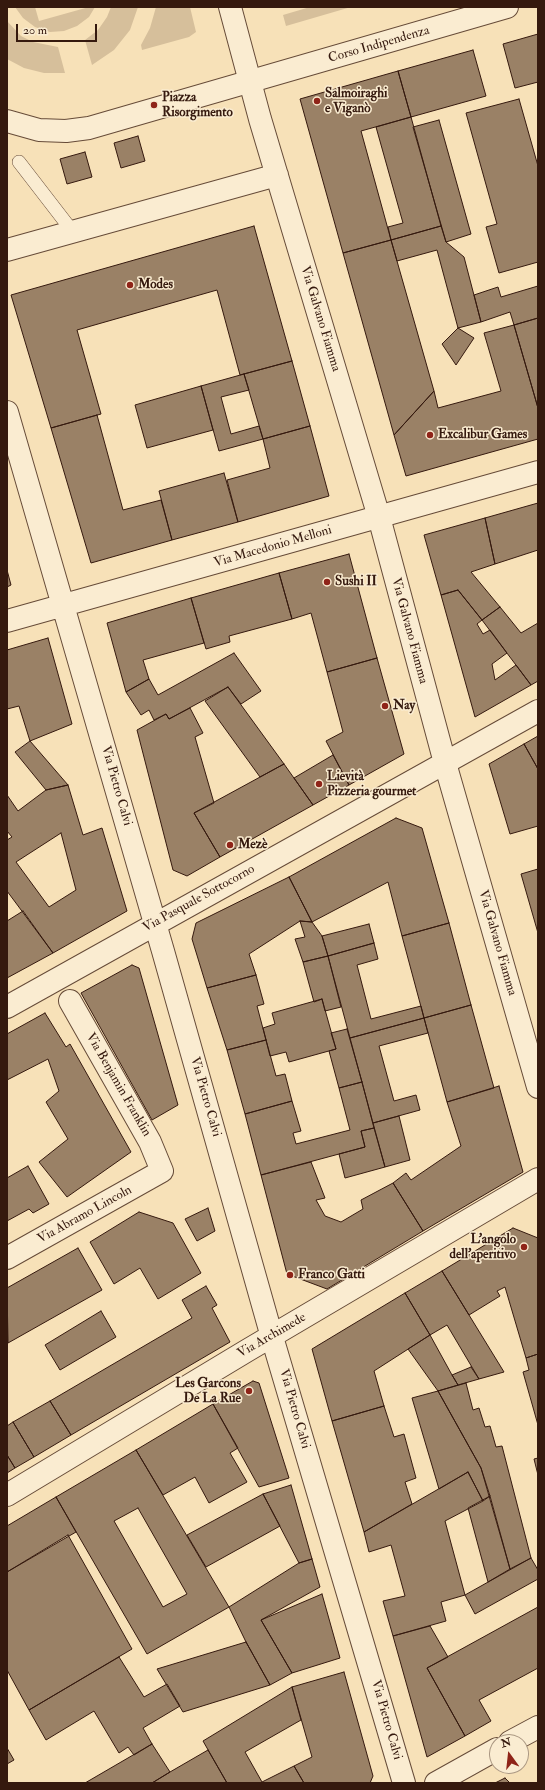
<!DOCTYPE html>
<meta charset="utf-8">
<style>
body{margin:0}
#map{position:relative;width:545px;height:1790px;overflow:hidden;background:#f7e1b8;font-family:"IM FELL Double Pica",serif}
canvas{display:block}
.frame{position:absolute;inset:0;border:8px solid #35190e;pointer-events:none}
.north{position:absolute;left:489px;top:1734px;width:40px;height:40px;box-sizing:border-box;background:#faecd1;border:1px solid #ab9883;border-radius:50%;rotate:345deg;font-size:11px;font-weight:700;line-height:16px;text-align:center;color:#35190e}
.north::after{content:'';display:block;margin:auto;width:14px;height:18px;background:#8f2418;clip-path:polygon(50% 0,100% 100%,50% 72%,0 100%)}
.scale{position:absolute;left:16px;top:24px;width:81px;height:18px;box-sizing:border-box;border:2px solid #35190e;border-top:0;padding-left:5px;font-size:12px;line-height:14px;white-space:nowrap;color:#35190e;-webkit-text-stroke:3px #faecd1;paint-order:stroke}
</style>
<div id="map">
<canvas width="545" height="1790"></canvas>
<div class="frame"></div>
<div class="north">N</div>
<div class="scale">20 m</div>
</div>
<script>
const context = document.querySelector('canvas').getContext('2d');
context.lineJoin = 'round';
function paint(path, color) { context.fillStyle = color; context.fill(path, 'evenodd'); }
const toPath = rows => new Path2D(rows.map(r => 'M' + r).join(''));
function strokePath(path, color, width, dash) { context.strokeStyle = color; context.lineWidth = width; context.lineCap = dash ? 'butt' : 'round'; context.setLineDash(dash || []); context.stroke(path); }
function drawText(font, color, halo, rows, align = 'center') {
  context.font = font + ' "IM FELL Double Pica",serif'; context.lineWidth = 3; context.setLineDash([]); context.textBaseline = 'middle'; context.strokeStyle = halo; context.fillStyle = color; for (const [text, x, y, turn = 0] of rows) {
    context.save(); context.translate(x, y); context.rotate((+turn || 0) * Math.PI / 180); context.textAlign = isNaN(turn) ? turn : align; if (halo) context.strokeText(text, 0, 0); context.fillText(text, 0, 0); context.restore();
  }
}
const green = toPath([
 [15,7,35,7,39,21,89,7,95,7,89,17,77,26,64,31,50,32,35,27,23,18],
 [111,7,138,7,130,30,114,50,92,65,85,40,98,30,107,17],
 [156,7,190,7,196,32,189,37,142,50,141,45,150,28],
 [310,7,351,7,286,26,283,15],
 [7,21,21,36,33,42,58,47,65,73,44,73,24,68,7,59]
]);
const building = toPath([
 [538,34,538,82,515,88,503,44,538,34],
 [473,50,486,96,411,117,398,71,473,50],
 [398,71,411,117,361,131,391,240,343,253,300,99,398,71],
 [519,99,538,166,538,262,499,273,486,227,497,224,466,113,519,99],
 [411,117,441,226,391,240,388,227,403,223,376,127,411,117],
 [439,120,471,234,446,242,413,127,439,120],
 [138,136,145,161,121,168,114,143,138,136],
 [85,152,92,177,67,184,60,159,85,152],
 [254,226,292,361,240,375,217,290,77,330,101,414,51,428,11,295,254,226],
 [441,226,446,242,464,257,481,322,458,328,437,250,397,261,391,240,441,226],
 [391,240,434,391,394,435,343,253,391,240],
 [538,286,538,318,514,325,510,312,481,322,474,295,498,287,501,297,538,286],
 [538,318,538,408,514,325,538,318],
 [514,325,538,408,538,439,406,476,394,435,434,391,438,408,501,391,484,333,514,325],
 [458,328,474,338,456,365,442,344,458,328],
 [292,361,310,426,263,439,244,374,292,361],
 [244,374,249,390,221,397,231,434,259,426,263,439,219,451,201,386,244,374],
 [201,386,213,430,147,448,135,405,201,386],
 [97,415,123,510,161,500,172,540,91,563,51,428,97,415],
 [310,426,329,496,238,522,227,480,270,468,263,439,310,426],
 [224,473,238,522,172,540,159,491,224,473],
 [538,503,538,550,495,564,485,518,538,503],
 [485,518,495,564,471,572,500,607,482,620,458,590,441,595,424,535,485,518],
 [349,554,377,658,327,672,311,613,292,619,279,573,349,554],
 [7,570,11,585,7,587,7,570],
 [279,573,292,619,229,636,230,642,206,649,191,598,279,573],
 [458,590,482,620,477,624,483,634,490,630,507,653,492,664,495,680,516,665,531,685,475,717,441,595,458,590],
 [191,598,204,643,143,660,149,679,126,692,107,623,191,598],
 [500,607,521,633,538,623,538,681,531,685,482,620,500,607],
 [48,638,72,724,30,741,19,706,7,709,7,650,48,638],
 [234,653,261,691,241,704,228,687,169,719,166,714,154,720,149,710,141,715,126,692,149,679,158,695,234,653],
 [377,658,404,754,349,785,326,741,343,732,327,672,377,658],
 [228,687,284,764,260,777,205,701,228,687],
 [190,708,203,733,195,737,214,803,194,813,220,857,187,876,173,870,137,730,166,714,169,719,190,708],
 [538,736,538,769,524,744,538,736],
 [30,741,68,785,46,790,15,752,30,741],
 [524,744,538,769,538,826,510,834,489,764,524,744],
 [333,755,349,785,313,805,294,778,333,755],
 [284,764,313,805,220,857,194,813,284,764],
 [68,785,83,835,102,828,127,911,53,953,7,891,7,840,12,837,7,831,7,795,18,811,46,790,68,785],
 [61,833,76,890,49,907,16,862,61,833],
 [396,818,422,828,449,923,402,936,388,882,312,922,289,877,396,818],
 [538,869,538,933,521,874,538,869],
 [289,877,312,922,300,921,249,954,256,975,207,988,192,939,196,923,289,877],
 [23,911,53,953,7,978,7,921,23,911],
 [300,921,312,922,322,936,328,956,303,962,295,939,305,937,300,921],
 [449,923,471,1005,424,1018,402,936,449,923],
 [369,924,374,943,328,956,322,936,369,924],
 [374,943,378,959,357,965,371,1019,421,1006,424,1018,350,1038,328,956,374,943],
 [328,956,341,1007,325,1011,322,999,314,1002,303,962,328,956],
 [132,965,139,968,178,1105,152,1120,81,993,132,965],
 [256,975,264,1004,257,1006,266,1040,227,1050,207,988,256,975],
 [322,999,336,1049,289,1062,286,1052,270,1056,263,1028,275,1024,272,1013,322,999],
 [471,1005,494,1088,447,1102,424,1018,471,1005],
 [45,1013,66,1047,70,1044,131,1152,67,1197,39,1162,68,1139,46,1102,59,1091,48,1059,7,1080,7,1034,45,1013],
 [424,1018,428,1033,379,1046,394,1101,416,1095,420,1110,373,1123,350,1038,424,1018],
 [347,1029,362,1082,339,1088,329,1051,336,1049,331,1033,347,1029],
 [266,1040,276,1076,285,1074,292,1101,245,1114,227,1050,266,1040],
 [362,1082,374,1128,361,1131,365,1147,261,1175,245,1114,292,1101,301,1131,293,1133,296,1144,350,1130,339,1088,362,1082],
 [499,1086,523,1172,423,1231,393,1183,406,1173,411,1180,461,1146,447,1102,499,1086],
 [399,1116,410,1160,385,1167,373,1123,399,1116],
 [374,1128,385,1167,345,1178,339,1154,365,1147,361,1131,374,1128],
 [311,1162,325,1198,316,1200,325,1216,341,1222,363,1209,361,1200,393,1183,423,1231,327,1289,287,1274,261,1175,311,1162],
 [28,1166,49,1204,33,1213,29,1209,7,1221,7,1178,28,1166],
 [208,1208,215,1231,197,1241,185,1219,208,1208],
 [139,1212,173,1223,201,1273,158,1299,140,1268,114,1284,90,1242,139,1212],
 [513,1228,538,1238,538,1354,526,1358,505,1287,497,1291,500,1296,469,1315,442,1271,513,1228],
 [78,1248,102,1290,8,1343,7,1288,78,1248],
 [442,1271,469,1315,504,1372,479,1379,447,1325,430,1335,405,1293,442,1271],
 [206,1286,217,1305,212,1308,230,1342,71,1435,50,1401,192,1318,182,1300,206,1286],
 [405,1293,430,1335,374,1371,384,1406,332,1421,312,1349,405,1293],
 [101,1311,116,1337,60,1370,45,1345,101,1311],
 [430,1335,452,1375,458,1385,438,1391,408,1349,430,1335],
 [538,1354,538,1425,523,1372,529,1370,526,1358,538,1354],
 [471,1367,479,1379,458,1385,452,1375,471,1367],
 [253,1381,259,1383,289,1478,259,1487,213,1404,253,1381],
 [466,1383,473,1410,479,1408,485,1427,490,1426,496,1447,502,1446,531,1558,510,1569,481,1468,438,1391,466,1383],
 [438,1391,481,1468,490,1496,483,1501,468,1472,439,1489,412,1398,438,1391],
 [50,1401,71,1435,34,1457,13,1422,50,1401],
 [213,1404,238,1448,230,1453,247,1482,209,1503,195,1477,163,1495,136,1450,213,1404],
 [384,1406,394,1437,404,1434,416,1478,405,1482,412,1504,364,1532,332,1421,384,1406],
 [13,1422,34,1457,15,1468,7,1455,7,1426,13,1422],
 [136,1450,229,1607,147,1654,56,1497,136,1450],
 [138,1508,187,1594,163,1607,114,1521,138,1508],
 [7,1455,15,1468,7,1473,7,1455],
 [538,1458,538,1475,534,1459,538,1458],
 [468,1472,483,1501,445,1521,465,1595,441,1602,446,1621,393,1636,383,1601,405,1596,391,1545,369,1552,364,1532,468,1472],
 [291,1485,312,1559,299,1563,263,1494,291,1485],
 [263,1494,280,1526,206,1567,187,1535,263,1494],
 [490,1496,510,1569,488,1582,468,1508,490,1496],
 [56,1497,76,1532,7,1572,7,1526,56,1497],
 [68,1535,132,1649,29,1710,7,1670,7,1572,68,1535],
 [531,1558,538,1570,538,1579,475,1614,465,1595,531,1558],
 [312,1559,320,1587,261,1620,292,1673,270,1685,246,1642,229,1607,299,1563,312,1559],
 [322,1594,340,1658,292,1673,261,1620,322,1594],
 [538,1607,538,1668,479,1700,491,1721,465,1736,427,1668,538,1607],
 [430,1626,448,1657,427,1668,465,1736,427,1757,393,1636,430,1626],
 [246,1642,270,1685,183,1712,157,1669,246,1642],
 [119,1657,144,1697,167,1684,180,1706,143,1728,152,1744,134,1755,128,1747,119,1753,94,1711,46,1740,29,1710,119,1657],
 [344,1672,373,1776,370,1783,304,1783,294,1766,312,1757,292,1687,344,1672],
 [292,1687,301,1720,245,1752,262,1782,294,1766,304,1783,227,1783,203,1741,292,1687],
 [152,1744,170,1772,152,1783,85,1783,152,1744],
 [7,1748,14,1760,7,1764,7,1748],
 [208,1750,227,1783,152,1783,170,1772,208,1750],
 [505,1778,510,1783,495,1783,505,1778]
]);
const service = toPath([
 [19,162,73,232]
]);
const minor = toPath([
 [230,7,260,119,379,517,445,763,538,1087],
 [7,250,277,175],
 [7,412,163,951,272,1337,404,1783],
 [7,621,538,472],
 [7,1007,538,711],
 [7,1258,162,1171,150,1142,70,1001],
 [7,1495,248,1350,538,1179],
 [510,1742,538,1727],
 [436,1783,497,1749]
]);
const tertiary = toPath([
 [7,121,39,130,66,131,89,128,507,7]
]);
const markers = [
 [317,101,4,"#8f2418"],
 [154,105,4,"#8f2418"],
 [130,285,4,"#8f2418"],
 [430,435,4,"#8f2418"],
 [327,582,4,"#8f2418"],
 [385,706,4,"#8f2418"],
 [319,784,4,"#8f2418"],
 [230,845,4,"#8f2418"],
 [524,1247,4,"#8f2418"],
 [290,1275,4,"#8f2418"],
 [249,1391,4,"#8f2418"]
];
const streetNames = [
 ["Corso Indipendenza",379,45,-16],
 ["Via Galvano Fiamma",320,319,73],
 ["Via Macedonio Melloni",273,547,-16],
 ["Via Galvano Fiamma",409,631,75],
 ["Via Pietro Calvi",116,786,74],
 ["Via Pasquale Sottocorno",199,899,-29],
 ["Via Galvano Fiamma",497,943,74],
 ["Via Benjamin Franklin",118,1085,60],
 ["Via Pietro Calvi",205,1097,74],
 ["Via Abramo Lincoln",85,1215,-29],
 ["Via Archimede",272,1336,-30],
 ["Via Pietro Calvi",294,1409,74],
 ["Via Pietro Calvi",386,1720,74]
];
const poiNames = [
 ["Salmoiraghi",325,94],
 ["e Viganò",325,109],
 ["Piazza",162,98],
 ["Risorgimento",162,113],
 ["Modes",138,285],
 ["Excalibur Games",438,435],
 ["Sushi II",335,582],
 ["Nay",393,706],
 ["Lievità",327,777],
 ["Pizzeria gourmet",327,792],
 ["Mezè",238,845],
 ["L'angolo",516,1240,"right"],
 ["dell'aperitivo",516,1255,"right"],
 ["Franco Gatti",298,1275],
 ["Les Garcons",241,1384,"right"],
 ["De La Rue",241,1399,"right"]
];
paint(green, '#d6bf9b');
paint(building, '#9a8166');
strokePath(building, '#35190e', 1);
strokePath(service, '#664b38', 14);
strokePath(minor, '#664b38', 24);
strokePath(tertiary, '#664b38', 24);
strokePath(service, '#faecd1', 13);
strokePath(minor, '#faecd1', 22);
strokePath(tertiary, '#faecd1', 22);
for (const [x, y, r, color] of markers) { const dot = new Path2D(); dot.arc(x, y, r, 0, 2 * Math.PI); context.fillStyle = color; context.fill(dot); strokePath(dot, '#faecd1', 1.5); }
drawText('13px', '#35190e', '#faecd1', streetNames);
drawText('bold 13px', '#35190e', '#faecd1', poiNames, 'left');
</script>
